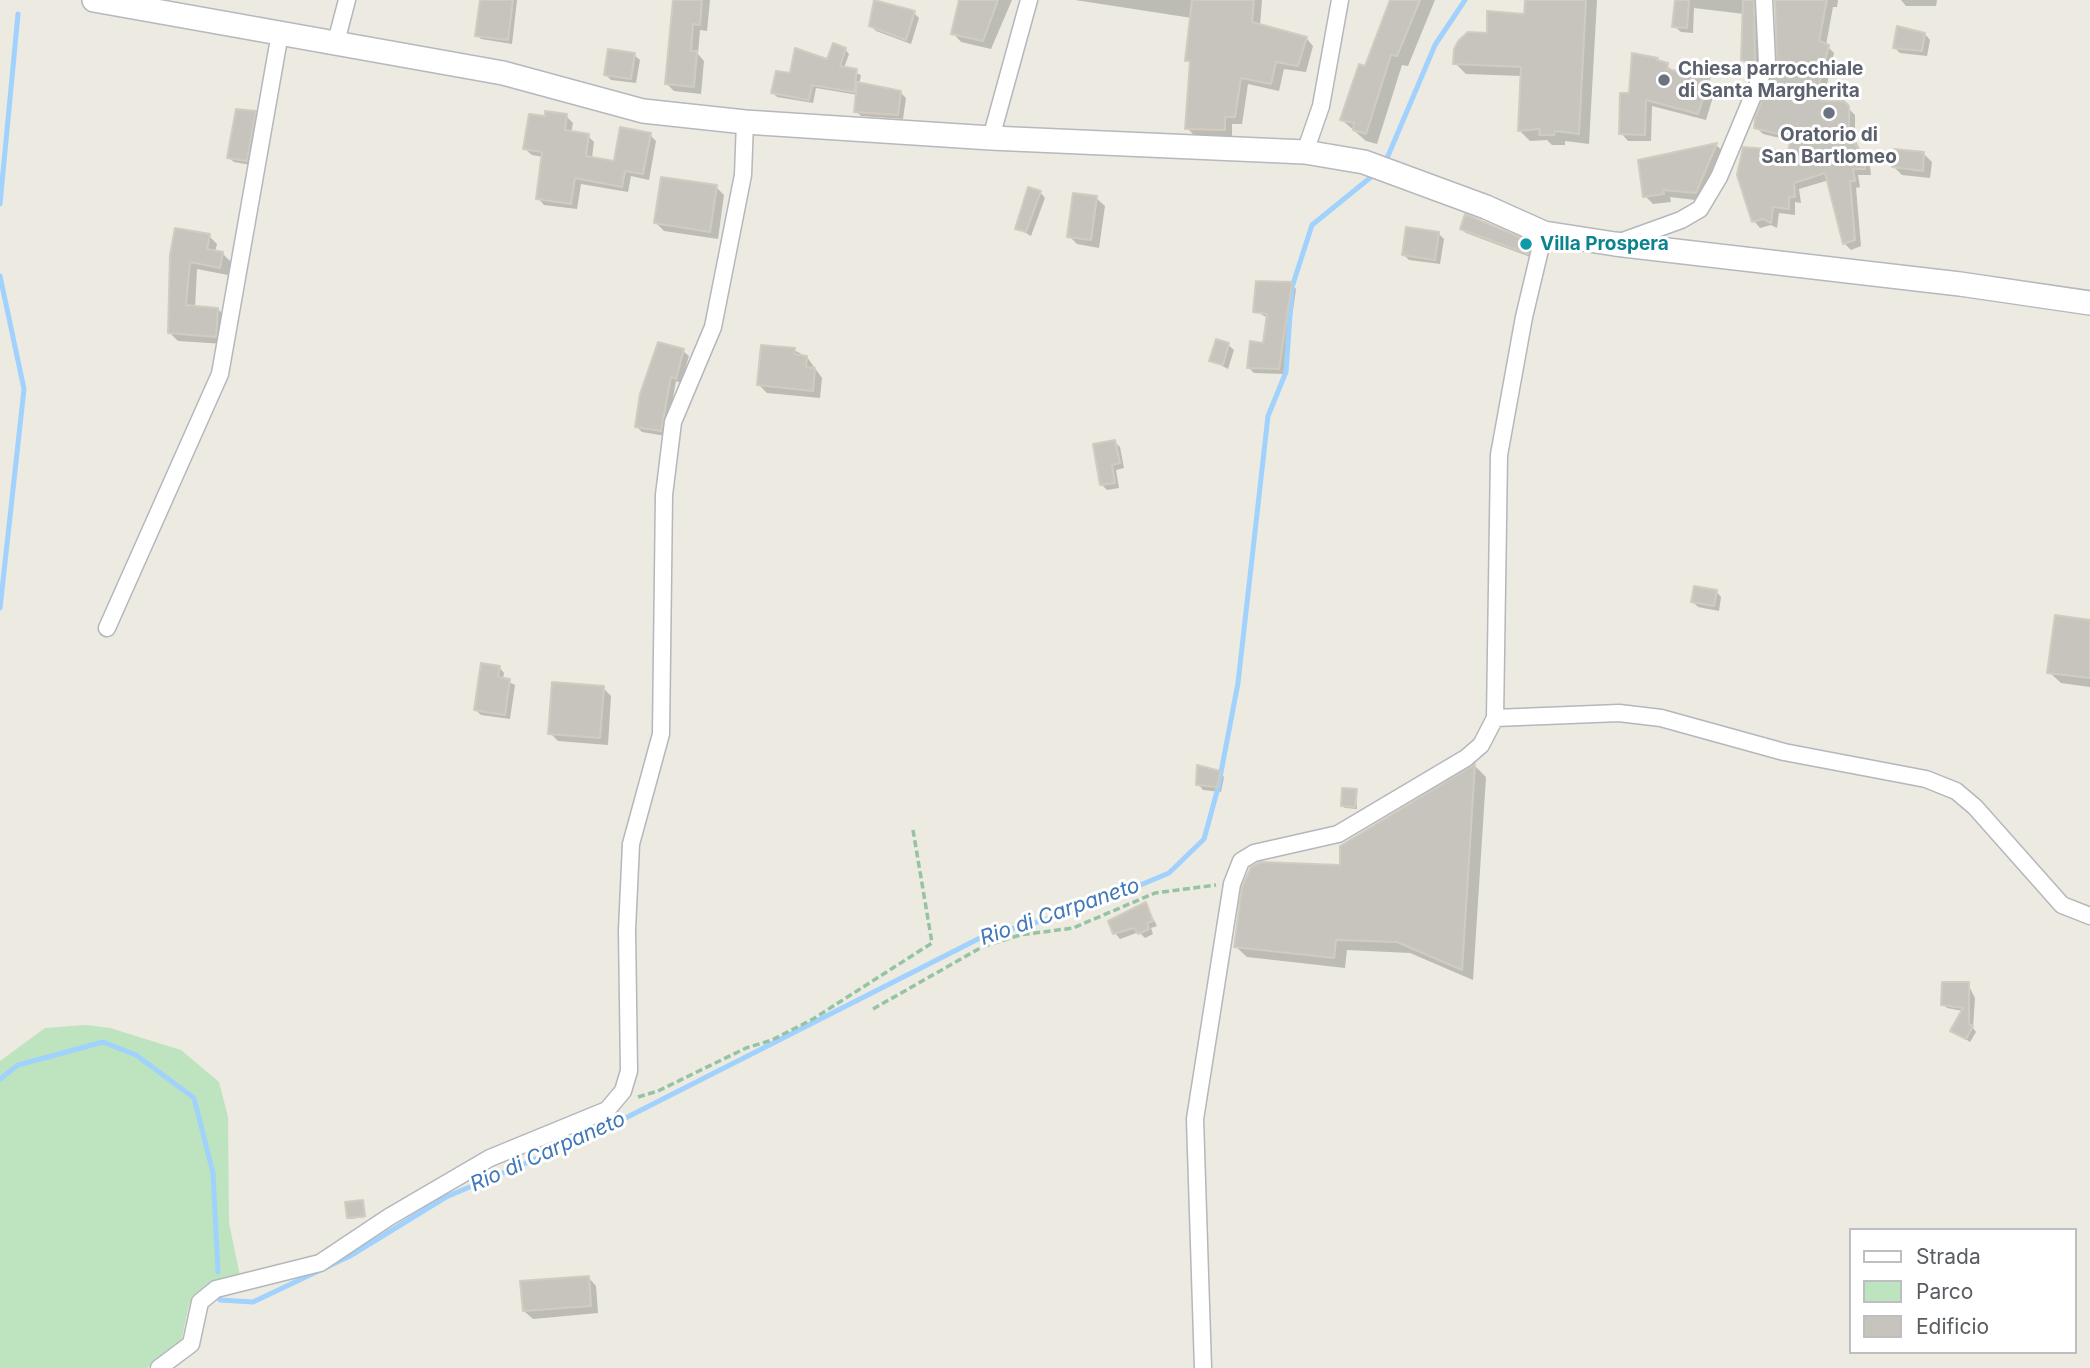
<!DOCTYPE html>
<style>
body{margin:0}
#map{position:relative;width:2090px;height:1368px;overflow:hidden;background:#eceae1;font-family:Inter,sans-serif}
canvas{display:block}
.legend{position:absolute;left:1849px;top:1228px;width:228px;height:126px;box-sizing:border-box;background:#fff;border:2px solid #bdbec0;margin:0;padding:9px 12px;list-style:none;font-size:21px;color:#595d62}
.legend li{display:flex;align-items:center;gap:14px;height:35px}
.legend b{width:35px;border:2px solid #bdbec0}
</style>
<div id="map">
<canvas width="2090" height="1368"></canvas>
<ul class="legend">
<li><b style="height:9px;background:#fff"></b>Strada</li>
<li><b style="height:19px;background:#bde4be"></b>Parco</li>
<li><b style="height:19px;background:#c7c4be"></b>Edificio</li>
</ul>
</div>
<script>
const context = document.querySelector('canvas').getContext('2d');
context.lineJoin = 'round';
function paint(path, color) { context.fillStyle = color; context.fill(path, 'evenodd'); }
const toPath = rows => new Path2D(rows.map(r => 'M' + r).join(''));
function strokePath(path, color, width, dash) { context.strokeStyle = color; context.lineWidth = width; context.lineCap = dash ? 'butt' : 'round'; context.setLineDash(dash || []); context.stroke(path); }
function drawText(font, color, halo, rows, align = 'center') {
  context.font = font + ' Inter,sans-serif'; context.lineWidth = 6; context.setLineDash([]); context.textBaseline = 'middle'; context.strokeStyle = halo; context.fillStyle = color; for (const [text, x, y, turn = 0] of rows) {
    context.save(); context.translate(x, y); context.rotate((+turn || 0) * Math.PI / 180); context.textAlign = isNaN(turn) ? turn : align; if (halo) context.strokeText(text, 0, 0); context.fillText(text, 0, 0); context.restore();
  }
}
const green = toPath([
 [86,1025,110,1028,181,1050,219,1082,228,1117,229,1223,240,1276,208,1284,195,1294,189,1305,181,1342,147,1368,0,1368,0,1061,45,1028]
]);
const shadow = toPath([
 [482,0,517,0,512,44,481,39,477,35],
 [675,0,710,0,707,31,700,30,698,54,704,61,701,94,674,91,667,84],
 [961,0,1012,0,991,49,961,42,953,33],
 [1075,0,1262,0,1260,26,1306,38,1313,46,1306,72,1284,69,1279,91,1248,84,1242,124,1232,124,1232,137,1194,135,1187,128,1192,65,1187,61,1192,18],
 [1393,0,1435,0,1408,66,1402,65,1377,144,1366,141,1342,120],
 [1527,0,1597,0,1589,144,1565,141,1565,145,1552,145,1547,140,1530,141,1519,130,1522,76,1466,74,1455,63,1488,35,1526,16],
 [1677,0,1764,0,1761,69,1749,66,1743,59,1744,14,1694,8,1693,33,1681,32,1674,26],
 [1775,0,1838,0,1837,7,1833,7,1826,45,1834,53,1824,98,1829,103,1843,103,1855,115,1855,139,1861,152,1869,158,1871,175,1858,175,1860,187,1856,188,1861,246,1851,250,1844,243,1829,180,1799,189,1801,203,1795,202,1795,215,1779,213,1777,228,1771,225,1760,228,1754,221,1790,153,1792,141,1763,134,1756,127,1779,62],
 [1937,0,1936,6,1906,6,1901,0],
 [914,13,919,18,911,44,876,31,871,26],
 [1925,34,1930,40,1927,56,1900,53,1894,47],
 [845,49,849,54,844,68,861,75,859,84,901,93,906,98,903,119,861,116,856,111,858,95,816,88,813,103,777,97,773,93,791,75,829,61],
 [634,55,640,60,636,83,611,80,606,75],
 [1657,59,1675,72,1709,80,1716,87,1706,120,1652,106,1651,141,1628,141,1621,133,1630,95],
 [255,113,260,118,251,165,234,162,229,158],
 [566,116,573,123,571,133,588,136,594,142,592,158,616,163,650,135,656,141,649,180,631,176,628,192,581,184,577,209,544,205,538,198,543,157,532,155,525,149,546,118],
 [1716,145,1724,152,1704,201,1670,197,1671,202,1653,204,1645,196,1640,161],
 [1923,153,1932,162,1930,178,1902,175,1894,167],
 [716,187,724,195,718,239,664,231,656,223],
 [1040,192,1045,198,1031,236,1017,228],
 [1096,198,1105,206,1099,248,1077,244,1069,236],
 [1462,229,1530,244,1535,249,1533,258,1466,233],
 [1438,233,1444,239,1440,264,1409,260,1404,255],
 [209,236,217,244,215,252,223,254,231,262,228,275,197,269,195,308,218,309,226,318,224,344,178,341,169,332,172,255],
 [1291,284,1296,289,1284,374,1254,373,1249,368,1264,345,1268,318,1255,311],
 [1228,345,1234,350,1228,369,1211,360],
 [794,350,807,357,822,378,820,398,767,393,759,385],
 [683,351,689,356,681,383,676,381,666,436,642,432,637,427],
 [1115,442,1120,447,1124,468,1116,470,1119,488,1107,490,1102,485],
 [1716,591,1721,597,1719,611,1698,607,1693,602],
 [2090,621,2090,687,2061,683,2049,672],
 [499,667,504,673,503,679,515,685,510,719,481,715,476,710],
 [603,688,611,696,608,745,558,741,550,733],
 [1475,766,1486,777,1473,980,1410,953,1347,950,1345,968,1247,957,1235,946,1342,867,1342,847],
 [1219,772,1224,777,1221,792,1203,790,1198,784],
 [1356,791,1357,809,1345,808,1342,806],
 [1146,904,1157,926,1151,928,1153,934,1145,938,1139,932,1120,939,1115,933],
 [1968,984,1975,998,1973,1028,1976,1032,1970,1042,1952,1030,1963,1011,1947,1008,1943,1004],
 [363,1202,366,1217,350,1219,348,1217],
 [588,1277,596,1286,598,1313,533,1319,524,1311]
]);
const stream = toPath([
 [1385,163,1435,45,1465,0],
 [0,204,18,14],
 [0,276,24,389,0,608],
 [0,1079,18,1065,103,1042,136,1055,194,1098,213,1173,218,1272],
 [219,1292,220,1300,253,1302,350,1256,446,1197,592,1135,982,937,1081,910,1169,873,1204,839,1218,788,1238,683,1268,416,1286,372,1292,287,1312,225,1376,173]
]);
const building = toPath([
 [480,0,513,0,508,40,475,36,480,0],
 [673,0,702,0,700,25,693,24,691,51,697,51,694,87,665,84,673,0],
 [874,0,915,11,906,40,869,26,874,0],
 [959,0,998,0,983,41,951,34,959,0],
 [1192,0,1254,0,1252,22,1307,37,1298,66,1276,62,1271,84,1241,78,1235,117,1225,117,1225,130,1185,129,1190,61,1185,61,1192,0],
 [1390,0,1420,0,1397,56,1391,55,1366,134,1353,130,1354,123,1340,120,1359,64,1365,66,1390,0],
 [1525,0,1586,0,1579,134,1555,131,1554,135,1539,135,1540,129,1518,131,1521,67,1453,64,1454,49,1459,40,1468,32,1487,33,1487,11,1524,14,1525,0],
 [1675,0,1689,0,1687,28,1672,27,1675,0],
 [1743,0,1754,0,1755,64,1741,60,1743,0],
 [1775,0,1827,0,1819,41,1829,45,1817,93,1822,94,1821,101,1844,101,1849,106,1849,131,1859,151,1863,150,1865,169,1853,169,1855,181,1850,181,1855,240,1843,244,1825,173,1794,183,1795,197,1789,197,1789,209,1773,207,1771,223,1763,219,1752,222,1737,175,1743,147,1788,151,1791,137,1754,128,1755,118,1777,62,1775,0],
 [1897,26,1925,33,1922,51,1893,48,1897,26],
 [833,43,846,48,840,66,857,69,854,92,812,85,809,100,771,93,776,71,790,73,795,48,827,59,833,43],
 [608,49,635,53,631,79,604,75,608,49],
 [1632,53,1658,58,1657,60,1668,63,1667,69,1710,78,1698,114,1646,100,1645,135,1619,134,1620,93,1629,93,1632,53],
 [857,82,901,91,898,115,854,112,857,82],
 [236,109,256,111,247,161,227,158,236,109],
 [545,111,567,114,565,130,589,134,586,156,614,161,620,127,651,133,643,174,625,171,622,187,575,178,571,204,536,199,542,152,523,149,529,114,545,116,545,111],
 [1717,143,1696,193,1663,190,1664,194,1643,197,1638,160,1717,143],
 [1894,149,1924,152,1923,171,1892,167,1894,149],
 [661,177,717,185,710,232,654,223,661,177],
 [1028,187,1041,191,1026,232,1015,229,1028,187],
 [1073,193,1097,196,1091,240,1067,237,1073,193],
 [1465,214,1531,242,1528,254,1460,229,1465,214],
 [1406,227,1439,232,1435,260,1402,255,1406,227],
 [175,228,210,234,207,249,223,252,220,268,190,262,186,305,218,308,216,337,168,333,170,255,175,228],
 [1256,281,1292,282,1279,369,1247,368,1250,341,1263,343,1267,314,1253,312,1256,281],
 [1216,339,1229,343,1223,365,1209,361,1216,339],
 [658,342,684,349,676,379,671,377,661,431,635,427,640,394,658,342],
 [761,345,795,348,794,354,807,356,806,367,815,368,813,391,757,385,761,345],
 [1115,440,1120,463,1112,465,1115,483,1100,485,1093,444,1115,440],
 [1694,586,1717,590,1714,606,1691,602,1694,586],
 [2055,615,2090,620,2090,678,2047,673,2055,615],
 [481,663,500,666,498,677,510,679,505,715,474,710,481,663],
 [552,682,604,686,600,738,548,734,552,682],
 [1475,764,1462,970,1397,942,1336,940,1334,958,1234,947,1242,887,1251,867,1261,862,1340,865,1340,846,1475,764],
 [1197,765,1220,771,1217,787,1196,785,1197,765],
 [1342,788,1357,789,1355,807,1341,806,1342,788],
 [1146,902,1153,921,1147,923,1149,929,1138,934,1134,928,1113,934,1108,921,1146,902],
 [1942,982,1969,982,1969,1024,1973,1026,1966,1039,1950,1031,1963,1008,1941,1005,1942,982],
 [363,1200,365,1216,347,1218,345,1202,363,1200],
 [589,1276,591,1306,523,1311,520,1281,589,1276]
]);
const path = toPath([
 [873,1009,982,947,1020,935,1073,928,1155,893,1216,885],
 [638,1097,658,1091,746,1048,772,1040,813,1019,932,943,913,830]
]);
const street = toPath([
 [336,42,347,0],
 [991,138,1029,0],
 [1305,152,1321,106,1340,0],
 [1620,242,1681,220,1700,209,1719,177,1767,62,1764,0],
 [107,628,220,374,280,33],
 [1495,718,1499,455,1524,317,1544,233],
 [159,1368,191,1344,200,1302,216,1289,320,1263,389,1217,490,1158,607,1110,623,1091,629,1071,627,930,631,844,661,734,664,495,673,422,713,327,743,175,745,122],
 [1203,1368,1195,1119,1232,884,1241,861,1254,853,1338,834,1466,758,1481,745,1495,718,1619,713,1661,718,1784,752,1926,779,1956,791,1975,807,2062,905,2090,916]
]);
const secondary = toPath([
 [94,0,503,73,643,111,745,122,991,138,1305,152,1364,162,1486,207,1544,233,1615,244,1960,284,2090,303]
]);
const markers = [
 [1664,80,7,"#6b7280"],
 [1829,113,7,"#6b7280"],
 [1526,244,7,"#0f9aa8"]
];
const worshipNames = [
 ["Chiesa parrocchiale",1678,69],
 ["di Santa Margherita",1678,91],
 ["Oratorio di",1829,135,"center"],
 ["San Bartlomeo",1829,157,"center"]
];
const cultureNames = [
 ["Villa Prospera",1540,244]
];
const waterNames = [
 ["Rio di Carpaneto",1060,912,-19],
 ["Rio di Carpaneto",548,1152,-24]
];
paint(green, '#bde4be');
paint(shadow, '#0003');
strokePath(stream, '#a0d2fd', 5);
paint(building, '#c7c4be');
strokePath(building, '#d1ccbf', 2);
strokePath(street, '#b4b7bb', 19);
strokePath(secondary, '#b5b8bd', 26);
strokePath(path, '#95c3a4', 3.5, [7, 3.5]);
strokePath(street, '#fff', 16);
strokePath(secondary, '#fff', 23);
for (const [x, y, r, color] of markers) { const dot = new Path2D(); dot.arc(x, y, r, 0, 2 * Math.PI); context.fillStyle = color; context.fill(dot); strokePath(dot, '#fff', 2.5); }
drawText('bold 19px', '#5b616d', '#fff', worshipNames, 'left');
drawText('bold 19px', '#0d838f', '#fff', cultureNames, 'left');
drawText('italic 21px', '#4077b7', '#fff', waterNames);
</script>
